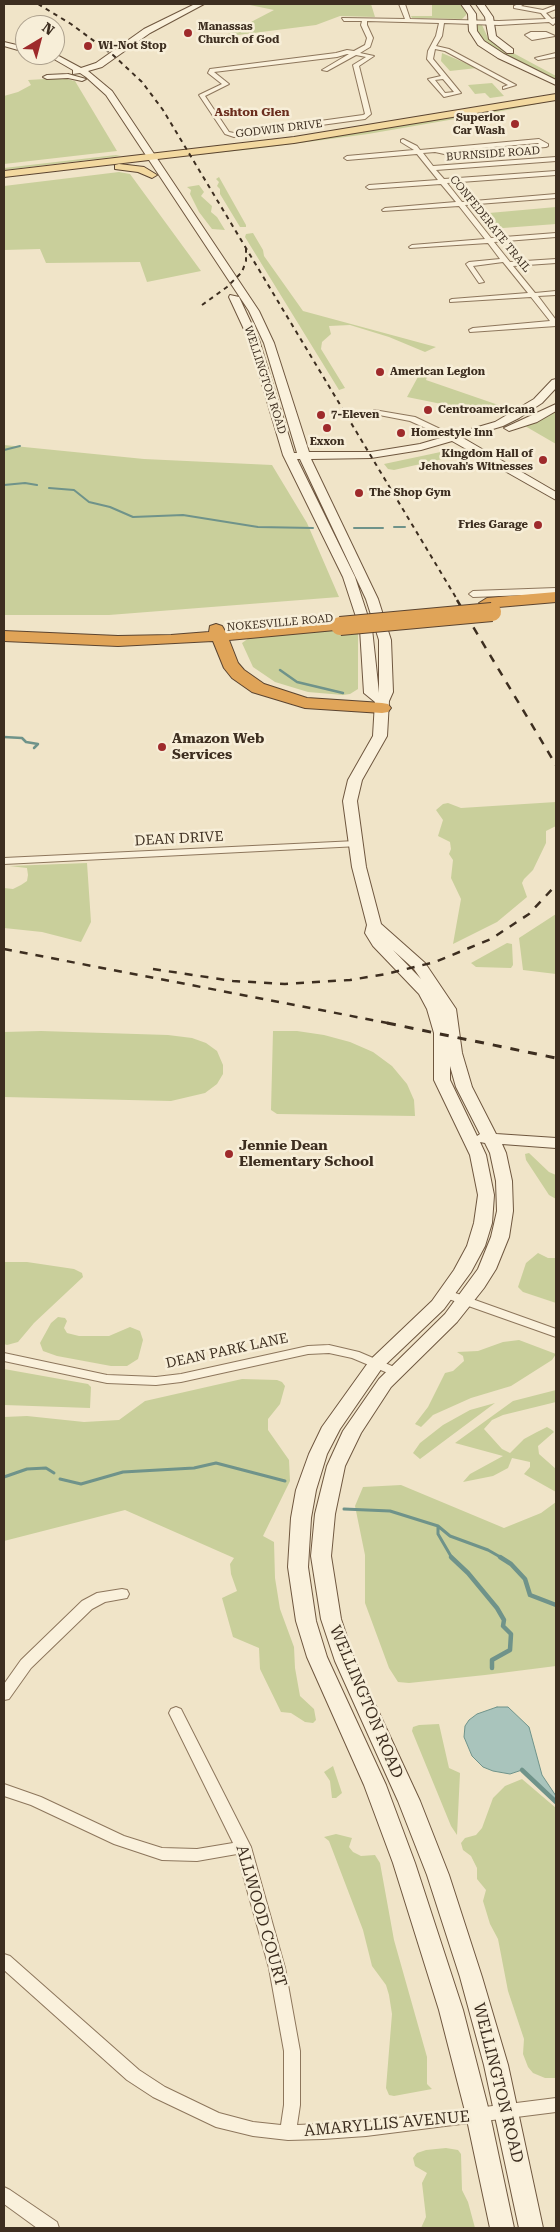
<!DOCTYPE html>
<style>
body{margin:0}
#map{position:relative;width:560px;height:2232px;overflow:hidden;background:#f0e4c8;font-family:"Roboto Serif",serif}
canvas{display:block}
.frame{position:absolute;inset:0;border:5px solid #3d2e20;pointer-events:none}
.north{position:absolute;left:15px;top:15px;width:50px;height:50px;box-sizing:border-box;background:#f7eed8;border:1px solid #ada18e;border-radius:50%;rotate:37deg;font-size:14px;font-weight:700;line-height:20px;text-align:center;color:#3d2e20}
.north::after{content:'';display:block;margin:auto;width:18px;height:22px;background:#9e2a2b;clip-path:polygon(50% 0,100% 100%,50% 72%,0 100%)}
</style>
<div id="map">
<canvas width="560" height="2232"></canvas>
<div class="frame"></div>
<div class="north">N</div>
</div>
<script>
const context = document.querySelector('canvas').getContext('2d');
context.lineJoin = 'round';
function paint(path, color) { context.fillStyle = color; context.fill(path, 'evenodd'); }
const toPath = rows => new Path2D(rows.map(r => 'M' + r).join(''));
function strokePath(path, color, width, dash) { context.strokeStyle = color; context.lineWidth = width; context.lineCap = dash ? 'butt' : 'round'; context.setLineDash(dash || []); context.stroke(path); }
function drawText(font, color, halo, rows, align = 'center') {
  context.font = font + ' "Roboto Serif",serif'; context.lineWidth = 5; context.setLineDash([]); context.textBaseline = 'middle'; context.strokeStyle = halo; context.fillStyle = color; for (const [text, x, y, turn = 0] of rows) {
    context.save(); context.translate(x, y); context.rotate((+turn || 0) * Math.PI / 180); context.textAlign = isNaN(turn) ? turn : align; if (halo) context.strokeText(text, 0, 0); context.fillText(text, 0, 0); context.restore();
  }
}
const green = toPath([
 [245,4,371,4,375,17,340,16,316,25,230,36,228,34,274,10],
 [460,4,467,14,462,19,412,18,411,16,432,16,432,5],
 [477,25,482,25,488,38,502,47,556,76,556,80,493,49,476,32],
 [442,53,477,68,450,71,441,61],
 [62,78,75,81,117,151,4,164,4,96,18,92,31,85,28,80],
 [492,83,504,96,490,98,485,93,475,94,468,85],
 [556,98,556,100,507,110,368,134,254,149,159,159,405,124],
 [116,155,121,156,4,170,4,168],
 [119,172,130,174,201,271,147,282,140,262,46,263,40,249,4,250,4,186],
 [219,177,246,225,246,227,240,227,220,194,220,189,217,186,219,182,216,179],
 [199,185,204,192,201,196,212,206,211,212,217,217,225,230,212,229,199,212,190,194,191,190,187,187],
 [556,207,556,224,490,229,478,214],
 [253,233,263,250,264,256,303,311,436,347,425,352,389,337,350,325,329,326,331,334,322,342,321,349,345,388,339,390,245,237,246,234],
 [425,373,428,374,426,380,510,409,496,415,407,397,419,375],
 [556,411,556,444,525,426,541,419],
 [4,445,144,459,272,465,307,523,339,597,109,615,4,615],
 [450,450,469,453,394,470,388,469,384,464],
 [358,628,358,689,350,694,343,695,308,692,275,682,253,667,242,643,249,638],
 [556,802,556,826,546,831,546,843,533,870,524,879,522,883,527,897,497,922,453,944,461,899,451,878,453,860,449,854,451,849,450,842,438,836,443,820,436,810,443,804,448,803,461,808],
 [87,863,91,922,81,942,42,932,4,928,4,888,13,889,21,885,27,881,28,875,27,868,9,866],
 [556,914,556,974,523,970,519,938],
 [507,943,512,944,513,965,511,968,476,967,471,963],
 [41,1031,168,1035,192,1038,206,1043,217,1051,223,1065,223,1074,217,1084,205,1093,171,1101,4,1097,4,1032],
 [273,1031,297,1031,324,1035,350,1042,373,1052,392,1066,407,1084,414,1100,415,1116,277,1114,271,1110],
 [529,1153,549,1172,556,1175,556,1199,549,1195,526,1160,525,1154],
 [538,1253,548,1258,556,1258,556,1303,523,1292,518,1287,526,1263],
 [4,1262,27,1262,74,1269,82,1273,83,1277,34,1323,18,1342,7,1345,4,1344],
 [58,1317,65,1318,67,1321,64,1328,67,1333,79,1336,109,1336,130,1327,140,1331,143,1340,138,1359,127,1366,111,1366,57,1356,43,1351,40,1343,51,1323],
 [519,1340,556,1354,552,1360,511,1386,471,1398,433,1415,421,1427,415,1424,428,1407,445,1373,453,1371,464,1361,463,1356,457,1352,478,1351,503,1342],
 [4,1369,88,1384,91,1387,90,1408,4,1405],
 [242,1379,277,1380,282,1382,285,1386,280,1404,268,1419,268,1430,289,1460,290,1481,263,1536,274,1542,275,1578,280,1609,294,1647,295,1668,300,1696,314,1709,316,1720,313,1723,305,1722,291,1713,281,1712,260,1669,259,1648,233,1637,222,1598,237,1591,231,1574,230,1564,234,1558,125,1510,4,1541,4,1417,27,1416,84,1422,119,1420,145,1401],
 [556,1390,556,1402,503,1415,492,1420,484,1429,502,1449,510,1453,524,1439,537,1432,547,1427,552,1430,554,1432,538,1446,539,1454,556,1469,556,1492,524,1474,530,1467,530,1462,512,1458,508,1468,493,1476,463,1482,470,1474,503,1456,455,1443,513,1401],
 [495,1403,420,1459,413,1453,420,1443,443,1425,470,1410],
 [401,1485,504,1528,541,1513,556,1502,556,1666,485,1675,409,1683,398,1682,389,1668,365,1603,365,1555,355,1506,363,1487],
 [439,1724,449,1768,460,1773,457,1835,451,1826,412,1731,413,1727,419,1725],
 [333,1766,342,1793,336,1798,332,1798,330,1781,324,1772],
 [522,1779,556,1808,556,2078,545,2078,533,2073,528,2067,523,2054,524,2039,508,1991,498,1939,490,1924,483,1901,486,1890,477,1879,477,1868,471,1856,463,1850,461,1843,465,1838,476,1835,482,1828,493,1798,505,1786],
 [336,1834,352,1838,349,1847,353,1852,361,1856,375,1855,380,1863,394,1940,427,2057,427,2084,432,2089,394,2096,389,2095,386,2088,392,2014,389,1995,386,1985,372,1966,363,1930,329,1841,324,1837],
 [446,2148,458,2150,461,2154,462,2190,468,2202,475,2228,421,2228,426,2217,422,2183,427,2173,415,2166,413,2158,417,2153,426,2150]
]);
const water = toPath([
 [497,1707,508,1707,529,1727,542,1775,556,1796,556,1802,522,1770,510,1774,493,1771,483,1767,472,1756,464,1737,465,1726,469,1720,477,1714,497,1707]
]);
const streamFar3 = toPath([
 [4,450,20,446],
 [4,485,25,483,37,485],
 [49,488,74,490,89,502,110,507,133,517,183,515,258,527,313,528],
 [394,527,405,527],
 [354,528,383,528]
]);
const streamFar2 = toPath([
 [280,670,297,682,343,693],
 [4,737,22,738,26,742,38,744,34,748]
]);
const streamFar1 = toPath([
 [4,1477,27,1469,46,1468,54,1473],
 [60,1479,81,1484,123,1472,194,1468,216,1463,285,1481],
 [344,1509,390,1511,438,1526,450,1536,488,1550,502,1558],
 [438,1526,438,1534,452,1558]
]);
const stream = toPath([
 [451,1557,468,1573,497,1608,504,1620,503,1626,511,1634,510,1650,492,1660,492,1668],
 [500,1557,511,1564,525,1579,530,1595,556,1605],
 [522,1770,556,1802]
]);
const street = toPath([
 [399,4,405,4,410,19,499,21,546,19,541,13,514,8,514,6,518,4,524,4,521,6,543,10,556,5,556,9,546,13,552,19,556,18,556,22,553,25,549,22,499,25,444,23,442,36,436,46,449,49,516,85,503,89,503,87,508,85,445,51,435,49,433,59,461,93,444,97,428,79,441,76,427,59,428,51,436,36,439,23,367,21,367,25,373,38,370,47,360,53,374,56,359,66,371,114,365,119,234,137,225,134,199,95,222,84,208,73,210,69,336,53,347,50,354,51,365,45,367,38,361,25,362,21,344,21,342,18,405,19,399,4],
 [347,54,349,54,322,70,327,71,356,55,366,57,353,65,365,114,363,115,234,133,229,132,205,96,229,84,214,72,337,57,347,54],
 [443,79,454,92,445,93,435,80,443,79],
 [531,32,546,32,555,36,532,40,525,35,531,32],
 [556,53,556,57,538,60,535,58,556,53],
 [403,139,417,146,420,150,539,139,548,144,548,146,546,147,449,155,435,152,423,153,433,166,556,157,556,161,436,170,444,179,556,171,556,175,447,183,462,202,556,194,556,198,465,205,491,238,556,233,556,237,494,242,510,262,556,259,556,263,513,266,535,293,556,291,556,295,538,296,556,320,556,326,470,332,469,330,473,328,550,321,531,297,450,302,450,300,452,299,528,293,503,262,473,266,484,282,479,283,466,264,469,262,500,259,488,243,410,248,409,247,412,245,485,239,459,206,383,211,382,210,385,208,456,202,441,184,369,189,366,187,369,185,438,180,417,154,347,160,344,158,347,156,414,150,401,142,401,140,403,139],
 [538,143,539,144,448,151,538,143],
 [374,410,415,417,457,437,450,439,410,421,374,414,374,410],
 [556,588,556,594,473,597,469,594,473,591,556,588],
 [356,841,359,842,361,844,359,846,4,864,4,858,356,841],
 [447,1290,556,1329,556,1337,443,1297,441,1294,443,1291,447,1290],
 [329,1345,359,1352,399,1369,401,1372,399,1375,395,1376,352,1358,329,1353,308,1354,181,1382,156,1385,107,1383,4,1361,4,1353,107,1375,156,1377,181,1374,308,1346,329,1345],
 [122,1589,127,1590,129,1594,127,1598,105,1602,92,1609,31,1668,9,1699,4,1700,4,1684,21,1660,82,1601,97,1593,122,1589],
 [176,1707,181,1709,183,1713,251,1847,285,1968,300,2051,300,2105,297,2125,366,2122,556,2098,556,2112,366,2136,323,2139,288,2140,253,2136,216,2127,153,2097,127,2080,4,1970,4,1954,10,1956,139,2070,165,2087,219,2113,253,2122,281,2125,284,2105,284,2051,269,1968,237,1854,197,1861,162,1860,114,1844,31,1805,4,1796,4,1784,41,1797,124,1836,162,1848,197,1849,233,1843,169,1713,171,1709,176,1707],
 [4,2187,10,2190,57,2222,59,2228,37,2228,4,2204,4,2187]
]);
const secondary = toPath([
 [195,4,204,4,150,33,102,67,88,71,112,91,259,311,274,343,309,452,371,452,420,444,495,422,534,399,552,380,556,379,556,388,542,403,519,418,503,426,463,438,556,492,556,500,452,441,421,450,371,458,311,459,378,599,391,640,393,692,389,701,387,736,362,780,357,801,366,867,381,924,425,963,456,1009,462,1053,472,1087,496,1134,556,1138,556,1148,502,1144,506,1153,512,1181,513,1211,509,1237,496,1269,484,1288,457,1322,391,1387,361,1433,345,1466,335,1514,331,1556,341,1619,355,1661,420,1801,449,1875,482,1977,508,2065,543,2228,519,2228,484,2065,460,1977,427,1875,398,1801,335,1661,321,1619,311,1556,315,1514,327,1466,343,1431,379,1379,445,1314,478,1269,491,1237,497,1211,496,1181,490,1153,485,1143,480,1142,486,1155,494,1195,492,1223,485,1246,471,1272,444,1309,382,1368,340,1429,327,1454,316,1490,311,1518,308,1567,316,1621,327,1657,386,1785,415,1863,463,2010,490,2115,514,2228,490,2228,466,2115,439,2010,393,1863,364,1785,307,1657,296,1621,288,1567,291,1518,296,1490,309,1454,322,1427,370,1360,432,1301,454,1270,467,1246,474,1223,478,1195,470,1155,434,1080,434,1033,427,1009,419,994,373,946,365,933,367,925,352,867,343,801,348,780,373,736,375,702,364,693,360,629,343,577,283,455,249,340,229,297,230,295,239,297,259,340,294,453,297,453,264,343,249,311,106,95,86,77,80,73,73,74,73,70,47,55,55,54,81,68,96,63,144,29,195,4],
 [297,459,300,459,366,599,379,640,379,693,372,629,355,577,297,459],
 [393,950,414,969,421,979,393,950],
 [450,1066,456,1087,480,1134,477,1136,450,1080,450,1066],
 [461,4,469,4,476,14,477,31,484,41,504,54,556,80,556,85,498,58,478,45,469,31,468,14,461,4],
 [476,4,484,4,493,17,496,36,513,49,513,53,507,53,489,39,485,17,476,4],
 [4,42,25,47,25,52,4,46,4,42],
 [68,74,86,79,82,81,68,78,47,79,43,77,47,75,68,74],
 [556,404,556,411,537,422,509,431,504,428,556,404]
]);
const primary = toPath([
 [556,94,556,100,294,143,4,177,4,171,294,137,556,94],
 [119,164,144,167,157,175,152,178,138,172,115,169,115,165,119,164]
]);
const highway = toPath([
 [556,592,556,602,487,608,479,603,487,598,556,592],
 [340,621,346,623,348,626,346,629,229,640,238,663,244,670,264,684,307,698,382,703,388,704,391,708,388,712,382,713,305,708,252,692,232,678,224,668,213,641,118,646,4,641,4,631,118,636,171,635,209,632,210,626,216,624,222,626,225,631,340,621]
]);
const railFar2 = toPath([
 [38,4,71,24,113,55,142,82,163,110,458,601],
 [202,305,227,287,242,272,246,261,246,248]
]);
const railFar1 = toPath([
 [457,600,556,765],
 [4,949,393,1024],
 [153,969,233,981,285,984,350,980,386,974,435,962,491,939,529,914,556,885]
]);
const rail = toPath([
 [387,1023,556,1058]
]);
const highwayBridge = toPath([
 [340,626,492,612]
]);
const markers = [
 [188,33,5,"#9e2a2b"],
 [88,46,5,"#9e2a2b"],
 [515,124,5,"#9e2a2b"],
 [380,372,5,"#9e2a2b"],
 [428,410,5,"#9e2a2b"],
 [321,415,5,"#9e2a2b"],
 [327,428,5,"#9e2a2b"],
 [401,433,5,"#9e2a2b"],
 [543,460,5,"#9e2a2b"],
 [359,493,5,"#9e2a2b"],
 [538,525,5,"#9e2a2b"],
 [162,747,5,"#9e2a2b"],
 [229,1154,5,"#9e2a2b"]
];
const farPoinames = [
 ["Manassas",198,27],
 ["Church of God",198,40],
 ["Wi-Not Stop",98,46],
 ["Superior",505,118,"right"],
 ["Car Wash",505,131,"right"],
 ["American Legion",390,372],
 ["Centroamericana",438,410],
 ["7-Eleven",331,415],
 ["Homestyle Inn",411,433],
 ["Exxon",327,442,"center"],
 ["Kingdom Hall of",533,454,"right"],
 ["Jehovah's Witnesses",533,467,"right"],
 ["The Shop Gym",369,493],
 ["Fries Garage",528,525,"right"]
];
const farStreetnames = [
 ["GODWIN DRIVE",279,129,-7],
 ["BURNSIDE ROAD",493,154,-4],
 ["CONFEDERATE TRAIL",490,224,51],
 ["WELLINGTON ROAD",265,380,72],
 ["NOKESVILLE ROAD",280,623,-5]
];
const farNeighbourhoodnames = [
 ["Ashton Glen",252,112]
];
const poiNames = [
 ["Amazon Web",172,739],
 ["Services",172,755],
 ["Jennie Dean",239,1146],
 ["Elementary School",239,1162]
];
const streetNames = [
 ["DEAN DRIVE",179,839,-3],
 ["DEAN PARK LANE",227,1351,-12]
];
const nearStreetnames = [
 ["WELLINGTON ROAD",366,1702,67],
 ["ALLWOOD COURT",261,1916,74],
 ["WELLINGTON ROAD",498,2083,76],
 ["AMARYLLIS AVENUE",387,2124,-5]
];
paint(green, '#c9cf9b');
paint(water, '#a9c4bc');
strokePath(water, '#6f938a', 1);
strokePath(streamFar3, '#6f938a', 2);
strokePath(streamFar2, '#6f938a', 2.5);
strokePath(streamFar1, '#6f938a', 3);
strokePath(stream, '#6f938a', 4.5);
strokePath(street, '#8d765c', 2);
strokePath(secondary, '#6f573f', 2);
strokePath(primary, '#5b4430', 2);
strokePath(highway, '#5b4430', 2);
paint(street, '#faf1dc');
paint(secondary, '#faf1dc');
paint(primary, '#f3d9a0');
paint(highway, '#e0a458');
strokePath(railFar2, '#3d2e20', 2, [4.5, 4.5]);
strokePath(railFar1, '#3d2e20', 2.5, [8, 8]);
strokePath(rail, '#3d2e20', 3, [9, 9]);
strokePath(highwayBridge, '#5b4430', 20, []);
strokePath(highwayBridge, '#e0a458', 18);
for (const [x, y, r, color] of markers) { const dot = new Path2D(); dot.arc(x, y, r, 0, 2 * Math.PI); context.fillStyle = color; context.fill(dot); strokePath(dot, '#f7eed8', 2); }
drawText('bold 11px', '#3d2e20', '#f7eed8', farPoinames, 'left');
drawText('11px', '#3d2e20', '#f7eed8', farStreetnames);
drawText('bold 12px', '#6b2e1e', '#f7eed8', farNeighbourhoodnames);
drawText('bold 14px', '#3d2e20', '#f7eed8', poiNames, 'left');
drawText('14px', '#3d2e20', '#f7eed8', streetNames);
drawText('16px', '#3d2e20', '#f7eed8', nearStreetnames);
</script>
